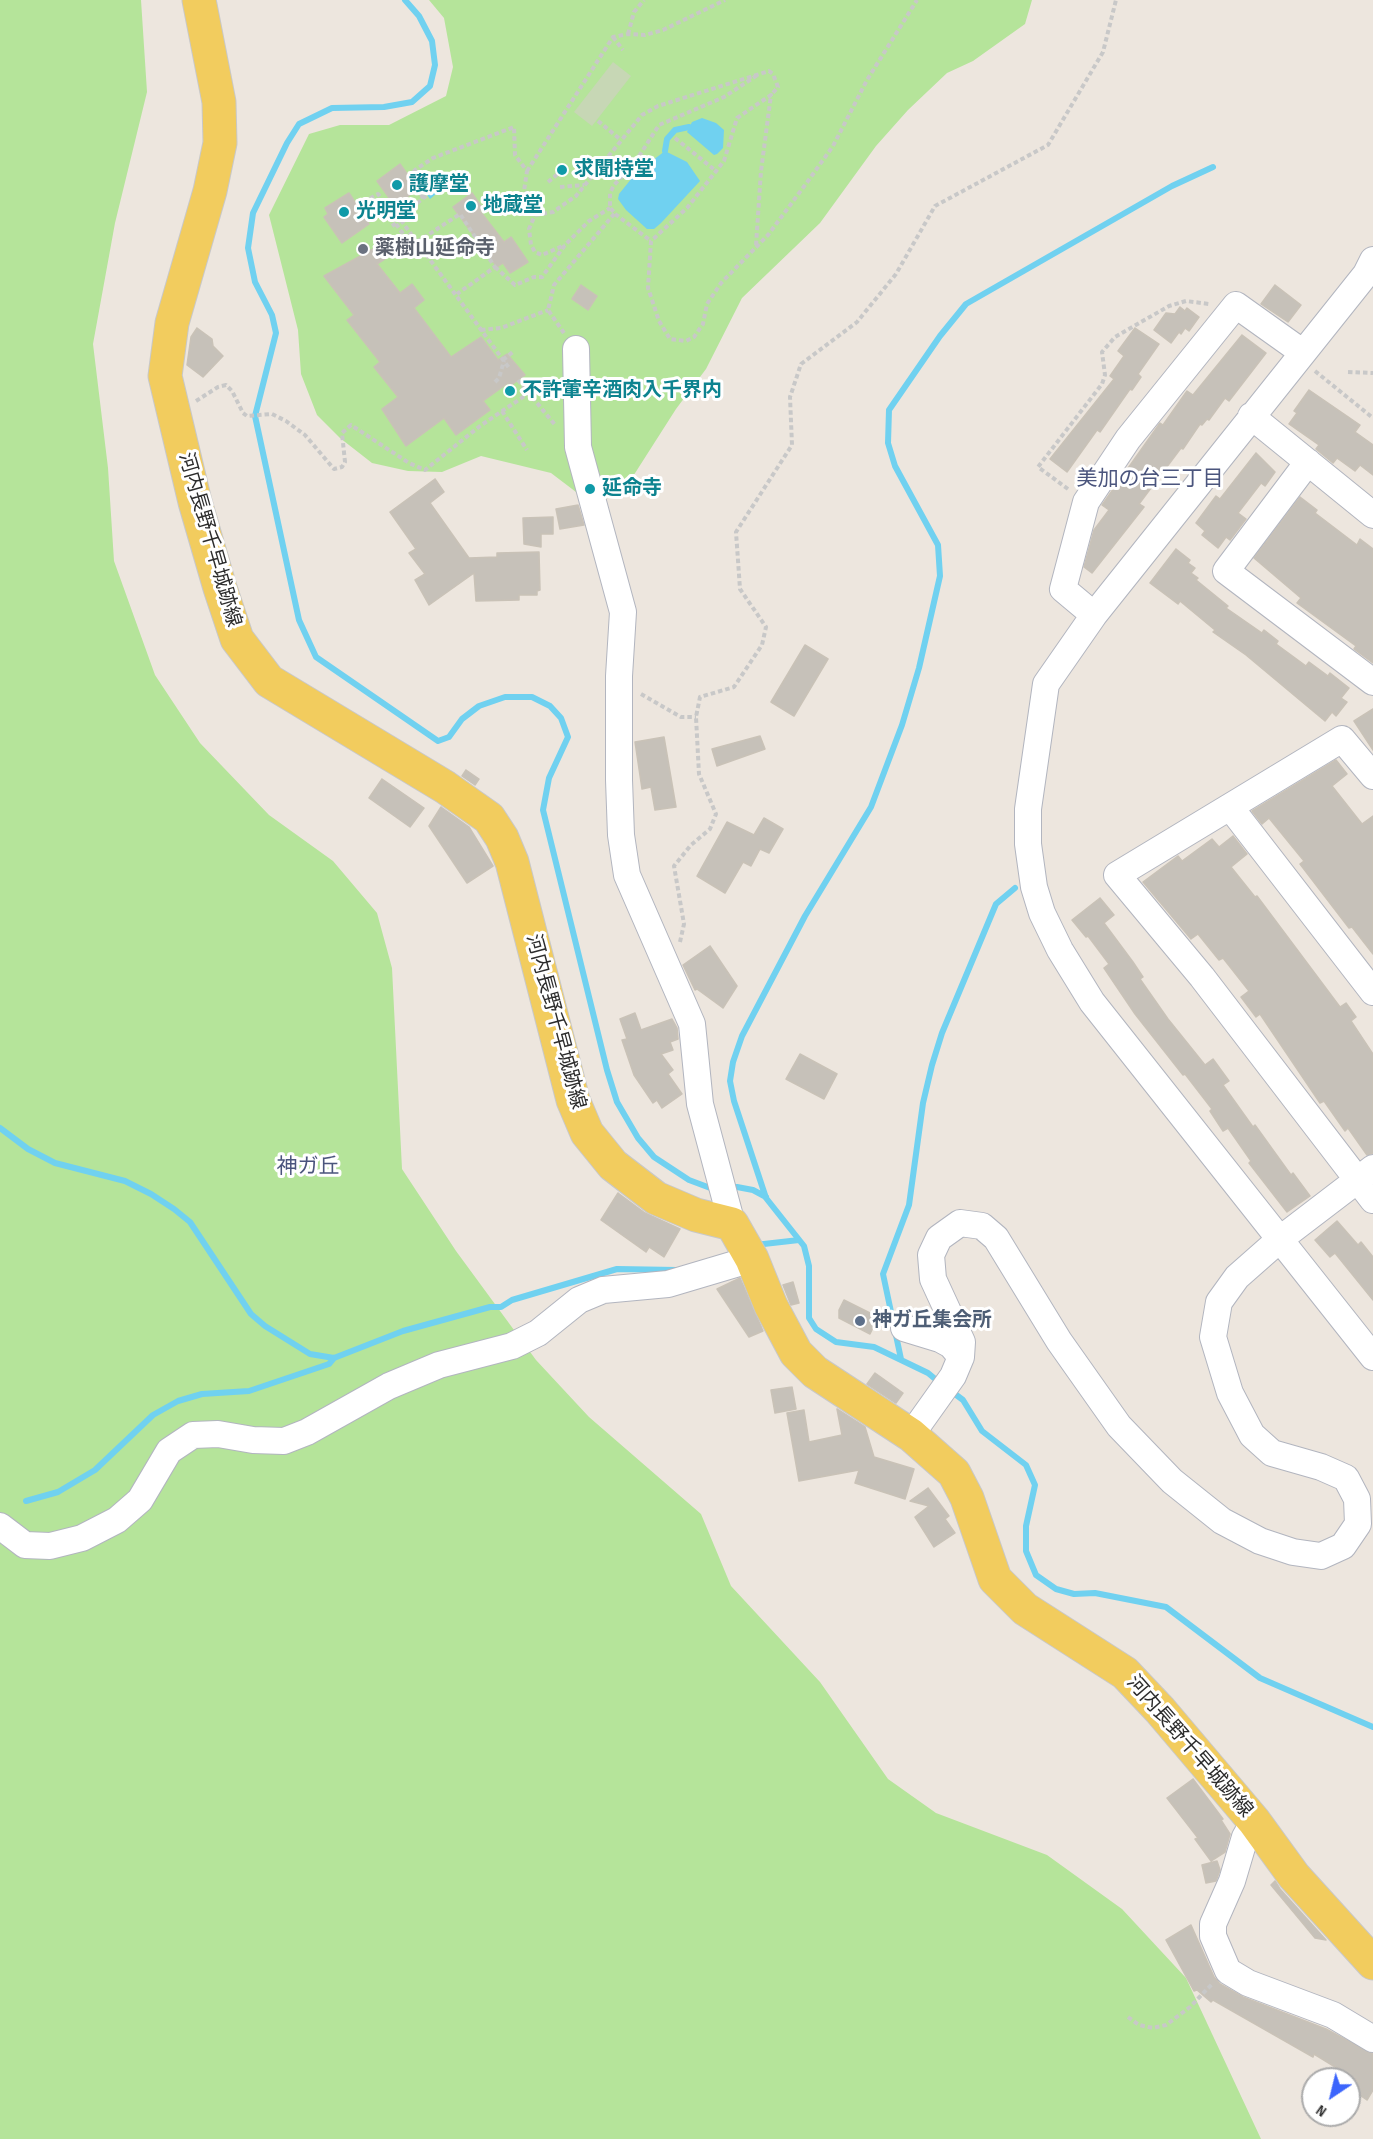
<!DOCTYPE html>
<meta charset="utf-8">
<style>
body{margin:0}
#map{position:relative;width:1373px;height:2139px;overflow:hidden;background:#ede6de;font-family:"Sofia Sans Condensed",sans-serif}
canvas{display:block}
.north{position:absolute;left:1301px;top:2067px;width:60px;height:60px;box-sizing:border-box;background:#fff;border:2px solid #ababab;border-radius:50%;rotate:215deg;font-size:16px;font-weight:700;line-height:24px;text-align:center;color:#2c2c2c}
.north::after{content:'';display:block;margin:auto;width:21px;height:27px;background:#3c65fc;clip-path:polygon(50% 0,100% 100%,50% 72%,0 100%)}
</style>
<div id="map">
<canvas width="1373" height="2139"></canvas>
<div class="north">N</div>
</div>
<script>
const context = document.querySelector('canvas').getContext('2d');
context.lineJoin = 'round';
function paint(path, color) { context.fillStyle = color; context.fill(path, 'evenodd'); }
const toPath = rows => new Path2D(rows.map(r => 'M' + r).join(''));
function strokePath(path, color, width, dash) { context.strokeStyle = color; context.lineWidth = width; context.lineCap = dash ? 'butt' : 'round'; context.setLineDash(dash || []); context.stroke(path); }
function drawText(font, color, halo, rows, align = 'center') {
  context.font = font + ' "Sofia Sans Condensed","Noto Sans JP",sans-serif'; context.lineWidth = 6; context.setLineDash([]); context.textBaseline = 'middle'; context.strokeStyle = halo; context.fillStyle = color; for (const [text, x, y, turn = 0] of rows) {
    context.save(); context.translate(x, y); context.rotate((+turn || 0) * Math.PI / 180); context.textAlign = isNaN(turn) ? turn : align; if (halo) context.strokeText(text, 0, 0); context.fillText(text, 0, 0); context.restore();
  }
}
const green = toPath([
 [0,0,141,0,147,92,115,223,93,344,108,468,114,561,155,675,200,743,269,815,333,861,377,913,392,968,402,1169,456,1251,536,1360,589,1417,701,1514,731,1586,820,1682,888,1779,936,1813,1047,1855,1122,1909,1186,1978,1261,2139,0,2139],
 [429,0,1032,0,1025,24,973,61,947,73,908,110,876,146,820,223,742,298,706,369,676,409,630,481,605,500,576,492,551,473,481,456,442,472,408,471,372,463,340,438,317,415,301,374,298,330,269,215,309,134,340,125,389,125,446,96,453,67,444,18]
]);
const cemetery = toPath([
 [613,62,631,76,592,126,574,112]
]);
const water = toPath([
 [702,118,716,123,724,130,723,148,717,154,714,155,687,132,692,122],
 [665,151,687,162,700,181,661,223,654,229,647,229,626,210,618,199,619,194,636,173],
 [433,173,437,179,430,185,436,194,430,199,418,182]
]);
const stream = toPath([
 [405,0,419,16,432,41,435,65,430,86,412,102,384,107,332,108,299,124,287,143,253,213,248,248,255,282,272,315,276,333,255,416,299,620,316,657,438,741,449,737,462,719,479,706,505,697,532,697,550,706,561,718,568,737,549,778,543,810,607,1070,617,1102,638,1138,654,1157,689,1180,713,1189],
 [665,151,667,139,675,130,689,127],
 [0,1128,28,1149,55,1163,125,1181,151,1194,174,1209,190,1222,251,1314,265,1326,310,1354,334,1358,403,1331,490,1307,501,1307,512,1300,617,1269,677,1270],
 [737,1187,753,1190,766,1197],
 [755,1245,799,1240],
 [901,1359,883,1274,909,1205,923,1103,932,1065,942,1033,996,904,1015,888],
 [940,1383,928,1373,874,1347,836,1342,816,1329,809,1318,809,1266,804,1246,766,1198,734,1101,730,1081,733,1062,742,1036,805,916,871,807,902,725,919,668,940,576,938,545,895,466,888,443,889,410,940,336,966,304,1172,186,1213,167],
 [951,1391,963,1400,982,1431,1026,1465,1035,1485,1026,1526,1026,1551,1036,1575,1056,1589,1074,1594,1095,1593,1166,1607,1260,1678,1373,1727],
 [26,1501,58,1492,95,1470,153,1415,178,1401,202,1394,249,1391,329,1364,334,1358]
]);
const building = toPath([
 [400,164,418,189,395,206,377,181,400,164],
 [349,193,369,224,342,243,324,217,328,214,325,208,349,193],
 [472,193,483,209,480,211,504,242,511,237,528,262,510,273,503,263,497,267,453,207,472,193],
 [397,236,403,247,377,264,400,293,412,284,424,300,414,308,451,357,481,337,498,360,507,354,525,375,510,386,508,383,483,401,490,410,456,435,444,418,406,446,382,409,398,397,374,367,380,362,347,320,354,315,324,276,397,236],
 [581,285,597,296,588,310,572,299,581,285],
 [1275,285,1301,305,1288,322,1261,304,1275,285],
 [1180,307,1185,311,1187,308,1199,317,1189,331,1185,328,1181,334,1179,332,1171,343,1154,330,1166,313,1175,314,1180,307],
 [197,328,212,339,213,346,223,356,203,377,187,365,191,337,197,328],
 [1135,328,1159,344,1138,374,1141,377,1132,390,1130,389,1100,432,1097,430,1067,472,1050,459,1114,379,1110,376,1124,356,1118,351,1135,328],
 [1242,335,1266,353,1229,401,1225,398,1209,420,1207,419,1202,425,1200,424,1183,449,1181,448,1139,504,1144,507,1092,573,1084,567,1094,530,1109,510,1102,505,1160,423,1163,425,1187,391,1193,395,1242,335],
 [1309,390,1360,425,1355,432,1373,445,1373,475,1360,465,1355,471,1337,458,1333,463,1316,449,1319,445,1289,424,1297,413,1294,411,1309,390],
 [1256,453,1275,472,1265,486,1261,483,1238,513,1246,519,1230,540,1226,537,1218,548,1202,535,1205,531,1196,523,1216,496,1220,499,1256,453],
 [435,479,444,492,430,503,469,558,497,557,497,553,539,552,540,590,537,591,537,595,519,595,519,600,476,601,474,573,429,605,415,580,425,574,409,553,416,549,390,512,435,479],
 [1300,497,1317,510,1315,513,1357,545,1360,539,1373,549,1373,663,1354,649,1356,646,1297,603,1301,598,1254,558,1300,497],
 [578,505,584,525,560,529,556,509,578,505],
 [553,517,553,534,541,534,541,547,524,544,523,518,553,517],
 [1176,549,1190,560,1188,563,1195,568,1191,573,1198,578,1196,580,1228,606,1226,608,1262,633,1264,630,1278,641,1276,644,1306,666,1309,662,1328,676,1330,673,1349,688,1341,698,1347,702,1336,716,1332,712,1325,721,1246,655,1213,632,1215,630,1180,601,1178,604,1150,583,1176,549],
 [805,645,828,659,794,716,771,702,805,645],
 [1373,709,1373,750,1354,721,1373,709],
 [760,736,765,749,717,766,712,749,760,736],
 [664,737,676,807,655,810,651,787,642,789,635,742,664,737],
 [1336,760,1347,774,1332,786,1362,824,1373,816,1373,954,1352,927,1349,928,1300,864,1304,861,1269,818,1262,824,1252,811,1336,760],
 [466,770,479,779,475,785,462,776,466,770],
 [382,779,424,808,410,827,369,798,382,779],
 [441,807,469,827,493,866,467,883,429,826,441,807],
 [764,818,783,829,769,853,760,849,751,866,743,862,725,893,697,876,727,822,754,835,764,818],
 [1233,836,1247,854,1231,867,1255,897,1257,896,1340,1007,1346,1003,1356,1017,1351,1021,1373,1054,1373,1153,1367,1155,1348,1128,1345,1131,1324,1101,1320,1103,1260,1014,1256,1017,1241,997,1249,991,1223,958,1219,960,1198,934,1191,939,1143,882,1178,856,1182,861,1212,839,1219,847,1233,836],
 [1100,898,1114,915,1104,923,1133,962,1143,977,1140,979,1168,1019,1205,1065,1213,1059,1229,1081,1223,1085,1253,1127,1255,1125,1291,1175,1293,1173,1310,1196,1287,1212,1249,1163,1251,1161,1228,1128,1223,1131,1210,1111,1212,1109,1185,1074,1183,1075,1135,1014,1104,968,1109,964,1088,936,1086,937,1072,920,1100,898],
 [710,946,737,986,723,1008,697,989,695,990,683,965,710,946],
 [635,1013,641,1030,672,1019,677,1028,678,1039,670,1042,673,1050,661,1054,673,1070,668,1074,682,1094,662,1108,657,1100,653,1103,634,1075,622,1040,627,1039,620,1019,635,1013],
 [800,1054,837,1074,824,1099,786,1079,800,1054],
 [618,1193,645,1213,680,1229,664,1257,649,1247,646,1252,601,1220,618,1193],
 [1337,1221,1358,1245,1361,1242,1373,1257,1373,1300,1335,1253,1330,1257,1315,1240,1337,1221],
 [740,1278,763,1331,749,1337,717,1289,740,1278],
 [793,1282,799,1303,791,1305,783,1285,793,1282],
 [844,1300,878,1317,870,1334,839,1318,839,1310,844,1300],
 [875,1373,903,1393,896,1403,867,1384,875,1373],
 [792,1387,796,1409,775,1413,771,1390,792,1387],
 [837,1409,865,1427,874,1457,914,1469,905,1499,855,1483,859,1470,799,1481,787,1413,804,1410,809,1442,842,1435,837,1409],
 [928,1488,949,1516,945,1519,955,1533,934,1547,915,1517,929,1506,910,1501,928,1488],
 [1193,1779,1223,1819,1221,1820,1230,1834,1225,1852,1211,1861,1195,1839,1198,1838,1167,1798,1193,1779],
 [1217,1861,1220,1870,1216,1881,1206,1883,1202,1865,1217,1861],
 [1275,1881,1280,1889,1326,1940,1315,1938,1271,1885,1275,1881],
 [1191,1925,1214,1977,1220,1984,1243,1997,1326,2029,1373,2054,1373,2090,1367,2100,1352,2090,1358,2081,1314,2054,1313,2057,1213,2000,1211,2002,1197,1990,1194,1991,1166,1940,1191,1925]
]);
const path = toPath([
 [628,34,634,12,644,0],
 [613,37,623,50],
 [598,121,621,140],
 [675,138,716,171],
 [527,171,613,37,628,34,645,35,663,30,725,0],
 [548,182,559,173],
 [560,187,584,185],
 [423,198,411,175,415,170,433,158,514,127,515,155,527,171,524,191,535,209,535,215,529,229,531,245,535,252,542,255,565,245],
 [357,206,378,194,399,222],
 [411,208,435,189],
 [615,214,651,241],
 [535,215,553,212,576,196,642,115,658,106,769,71,773,74,778,87,771,95],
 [401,220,423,251,427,251,428,257,509,368],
 [396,224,406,238],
 [392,226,413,211,405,198],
 [417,242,460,214,495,267,457,294],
 [756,245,761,171,771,95,737,118,724,161,687,208,651,241,648,288,659,321,670,339,686,341,694,337,703,324,707,304,721,283,768,235,808,181,833,146,867,80,917,0],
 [495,267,515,285,534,277,542,277,565,245,589,221,610,208],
 [481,330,501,328,548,310],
 [564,333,548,310,554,285,615,213,610,208,610,193,614,185,634,164,659,125,724,97,759,74],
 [503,360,514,351],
 [1315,371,1373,418],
 [1348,372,1373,373],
 [518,380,556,426],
 [495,382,499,378,504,361],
 [196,401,218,387,226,385,232,391,243,413,247,416,272,414,286,421,305,435,334,469,342,467,345,462,342,433,351,425,409,463,425,470,480,426,529,393],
 [502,411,527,450],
 [1068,489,1038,467,1102,384,1105,375,1102,352,1115,337,1169,306,1186,301,1209,304],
 [641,694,681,717,696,717],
 [680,942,684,924,674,866,691,845,710,829,716,814,699,774,696,717,700,697,734,687,762,645,766,627,740,589,736,532,792,445,790,397,801,364,857,322,896,274,935,206,1048,145,1103,52,1116,0],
 [1128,2017,1139,2025,1153,2028,1166,2025,1190,2007,1213,1983]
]);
const minor = toPath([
 [1373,260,1366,274,1094,615,1046,684,1028,809,1028,844,1034,887,1042,913,1060,950,1092,1002,1373,1357],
 [576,349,578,447,623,612,619,676,619,780,621,835,627,875,692,1024,700,1104,732,1224],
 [1251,416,1373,515],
 [1308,462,1226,571,1373,682],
 [1094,615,1063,589,1086,502,1128,439,1236,305,1302,352],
 [1373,776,1342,739,1117,875,1202,977,1373,1200],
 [1230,807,1373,992],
 [904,1328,940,1339,951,1345,961,1357],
 [911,1435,953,1376,961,1357,962,1342,933,1279,931,1255,939,1238,960,1223,982,1226,996,1238,1059,1341,1119,1426,1172,1481,1222,1521,1260,1541,1293,1552,1321,1556,1343,1546,1358,1524,1357,1499,1346,1478,1321,1467,1272,1453,1252,1435,1230,1393,1213,1337,1219,1302,1237,1277,1279,1240,1373,1168],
 [0,1526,25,1545,50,1546,82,1538,117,1520,140,1500,169,1451,193,1435,218,1434,253,1440,284,1441,307,1432,389,1386,439,1365,512,1346,538,1333,579,1300,603,1290,668,1284,752,1259],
 [1254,1821,1245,1837,1232,1881,1213,1924,1213,1936,1228,1971,1248,1983,1333,2015,1373,2039]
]);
const major = toPath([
 [199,0,219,102,220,143,210,191,172,323,165,376,195,502,220,588,237,639,269,681,445,787,489,818,502,838,512,862,573,1100,587,1133,613,1165,656,1198,696,1215,732,1224,752,1259,771,1306,796,1353,815,1372,911,1435,954,1473,967,1498,995,1579,1025,1609,1125,1673,1160,1710,1254,1821,1294,1876,1373,1963]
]);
const markers = [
 [562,170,6,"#0f9aa8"],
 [397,185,6,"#0f9aa8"],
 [471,206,6,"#0f9aa8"],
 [344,212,6,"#0f9aa8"],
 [363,249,6,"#6b7280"],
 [510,391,6,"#0f9aa8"],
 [590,489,6,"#0f9aa8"],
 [860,1321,6,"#5c6f8a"]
];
const cultureNames = [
 ["求聞持堂",574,170],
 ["護摩堂",409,185],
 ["地蔵堂",483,206],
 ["光明堂",356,212],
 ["不許葷辛酒肉入千界内",522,391],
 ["延命寺",602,489]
];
const worshipNames = [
 ["薬樹山延命寺",375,249]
];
const streetNames = [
 ["河内長野千早城跡線",209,540,74],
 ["河内長野千早城跡線",555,1022,75],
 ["河内長野千早城跡線",1189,1747,49]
];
const serviceNames = [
 ["神ガ丘集会所",872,1321]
];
const neighbourhoodNames = [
 ["美加の台三丁目",1150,480],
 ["神ガ丘",308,1168]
];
paint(green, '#b5e49a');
paint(cemetery, '#c7d7b5');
paint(water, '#70d1f0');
strokePath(stream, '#70d1f0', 6);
paint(building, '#c6c1b9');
strokePath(building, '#c9c2b7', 1.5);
strokePath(minor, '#b2b5bf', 28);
strokePath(major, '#c8c8c8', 35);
strokePath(path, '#c8c8c8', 4, [4.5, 3]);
strokePath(minor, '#fff', 26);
strokePath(major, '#f2cc5e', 33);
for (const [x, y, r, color] of markers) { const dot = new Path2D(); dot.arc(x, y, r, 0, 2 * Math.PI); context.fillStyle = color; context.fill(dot); strokePath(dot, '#fff', 2); }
drawText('bold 20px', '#0d838f', '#fff', cultureNames, 'left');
drawText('bold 20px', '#5b616d', '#fff', worshipNames, 'left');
drawText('20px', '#2c2c2c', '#fff', streetNames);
drawText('bold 20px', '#4e5e75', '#fff', serviceNames, 'left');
drawText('21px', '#4b557d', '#fff', neighbourhoodNames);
</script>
